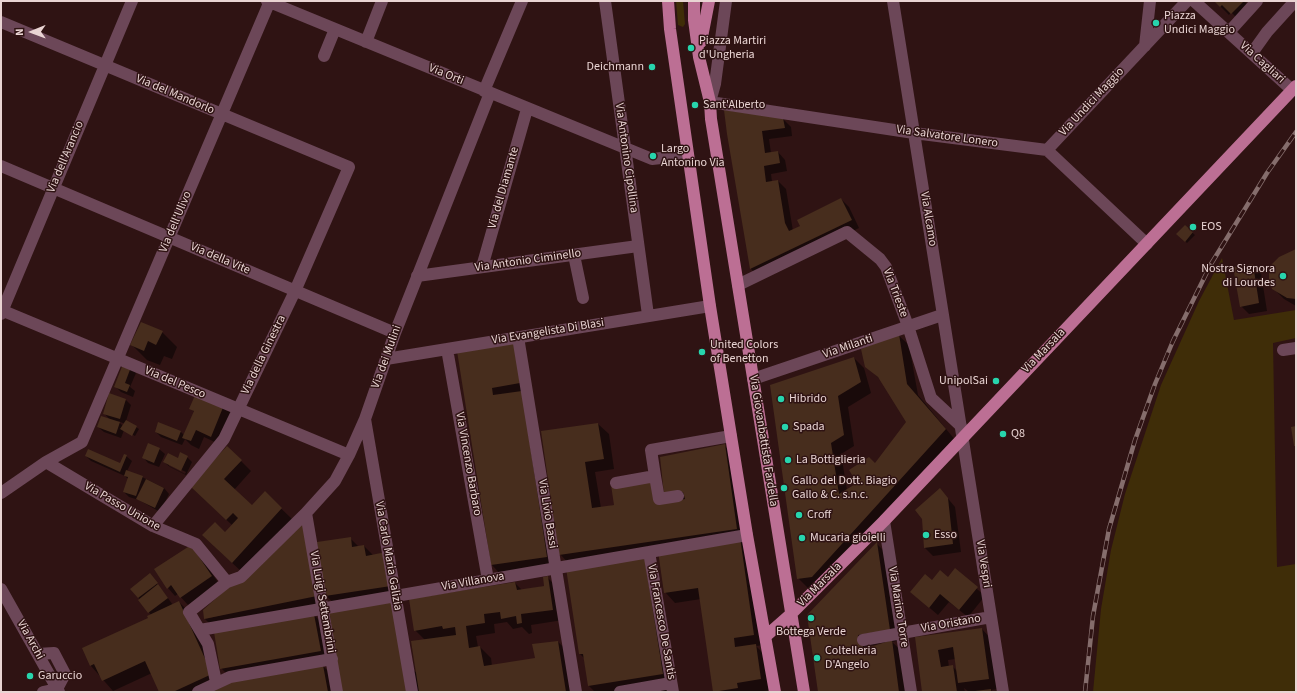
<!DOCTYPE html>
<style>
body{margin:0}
#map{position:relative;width:1297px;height:693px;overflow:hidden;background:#2f1313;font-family:"Source Sans 3",sans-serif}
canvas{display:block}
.frame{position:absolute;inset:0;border:2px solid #e9d4d3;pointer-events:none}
.north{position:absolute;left:12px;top:12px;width:40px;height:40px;-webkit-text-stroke:3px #2f1313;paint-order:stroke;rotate:269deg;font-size:11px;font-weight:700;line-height:16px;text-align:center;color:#e9d4d3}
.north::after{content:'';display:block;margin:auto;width:14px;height:18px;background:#e9d4d3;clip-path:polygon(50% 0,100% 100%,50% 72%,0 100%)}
</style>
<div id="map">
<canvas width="1297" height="693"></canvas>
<div class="frame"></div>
<div class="north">N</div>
</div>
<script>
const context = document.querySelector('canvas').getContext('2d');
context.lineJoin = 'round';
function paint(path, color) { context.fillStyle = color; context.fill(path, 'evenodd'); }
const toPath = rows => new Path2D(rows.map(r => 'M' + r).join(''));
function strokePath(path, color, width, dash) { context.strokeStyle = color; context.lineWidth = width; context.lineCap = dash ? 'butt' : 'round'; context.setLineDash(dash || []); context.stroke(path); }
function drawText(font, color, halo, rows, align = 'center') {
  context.font = font + ' "Source Sans 3",sans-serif'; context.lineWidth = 3; context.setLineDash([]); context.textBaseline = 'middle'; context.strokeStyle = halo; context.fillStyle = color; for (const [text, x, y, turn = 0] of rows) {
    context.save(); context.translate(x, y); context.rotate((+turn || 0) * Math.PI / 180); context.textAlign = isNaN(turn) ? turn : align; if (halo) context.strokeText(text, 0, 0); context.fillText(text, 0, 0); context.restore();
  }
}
const green = toPath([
 [676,1,683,1,685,24,683,27,678,25],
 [1222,258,1234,320,1296,310,1296,338,1273,343,1277,567,1296,564,1296,692,1093,692,1101,609,1111,550,1125,494,1161,385,1199,301]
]);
const shadow = toPath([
 [1218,1,1246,1,1245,2,1252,9,1240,21,1231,12,1229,15,1216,2],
 [783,119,791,127,792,136,769,139,771,153,778,152,785,160,787,171,771,174,772,182,778,181,786,189,793,231,841,199,849,207,859,228,759,277,751,269,728,134],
 [1185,226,1195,235,1187,243,1178,234],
 [1296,250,1296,306,1284,299,1273,288],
 [1253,265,1261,273,1267,311,1249,314,1241,306],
 [162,332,177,347,172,359,164,356,160,365,147,360,132,345],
 [898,335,909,345,918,395,956,441,809,589,798,578,772,385,854,358,864,368,871,393,848,407,854,446,841,454,847,490,858,483,876,464,908,422,882,381,866,366],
 [514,344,557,567,502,576,492,565,458,352],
 [131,368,136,373,130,387,135,391,133,397,121,392,116,387],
 [126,400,131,405,126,421,139,429,135,436,124,430,121,438,104,432,98,427,110,420,104,413],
 [118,421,125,424,123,426],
 [224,406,232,414,219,444,204,437,199,449,191,445,185,439,182,445,161,437,156,432,180,431,184,435,194,412,191,408],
 [598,424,609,434,614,469,595,472,601,508,665,493,724,445,735,456,764,645,756,646,766,656,771,690,755,692,714,691,701,599,675,603,665,592,659,552,642,554,673,684,665,688,669,692,595,692,589,686,584,658,580,654,570,565,560,554,542,432],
 [159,449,165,454,159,467,148,463,143,457],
 [86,456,120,465,126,456,132,461,127,471,142,477,164,488,169,494,160,512,139,500,129,497,124,492,128,479,125,476,91,461],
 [187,457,192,462,186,475,170,467,164,462],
 [169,464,186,472,185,474,169,466],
 [241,461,251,471,234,490,252,507,265,493,292,519,243,573,214,546,232,525,202,497],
 [940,489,955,507,961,552,933,556,925,548],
 [350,538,359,547,364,546,373,555,386,553,396,564,401,597,337,606,324,594,327,606,215,629,205,619,324,590],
 [877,544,887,554,900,640,892,642,903,652,908,692,819,692],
 [883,643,869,649,868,646],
 [199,554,219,584,188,605,178,594,175,596,168,588],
 [955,570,985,596,968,617,949,602,938,615,911,592,932,581,948,578],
 [150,574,173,605,179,602,190,613,222,684,206,692,160,692,152,673,113,691,91,666,83,648,150,618,151,615,132,589],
 [547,577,558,588,563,620,531,625,532,633,529,634,522,627,513,629,507,622,494,624,495,633,476,636,478,647,480,647,491,658,492,666,536,659,533,645,558,642,569,652,575,692,342,692,412,669,417,673,425,640,415,630,515,583,522,590,545,586],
 [314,615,325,626,331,661,232,679,221,668],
 [982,629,992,640,999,689,991,690,993,692,969,692,964,688,965,692,923,692,916,638],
 [956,659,958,672,952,666,949,667,948,660],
 [323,666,334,677,336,692,214,692]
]);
const building = toPath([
 [1216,1,1244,1,1231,14,1222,5,1220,7,1215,2],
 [724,110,783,118,785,128,762,131,765,153,778,151,780,163,764,166,766,182,778,180,785,223,789,231,800,226,797,220,841,198,852,220,750,269,727,134],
 [1185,225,1193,232,1185,242,1176,234],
 [1296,249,1296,299,1287,298,1272,289,1269,280,1269,271,1272,264,1279,257],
 [1253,264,1259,303,1240,307,1233,267],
 [141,322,163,331,156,345,148,341,144,351,130,345],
 [899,334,907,384,946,429,812,577,797,579,770,385,854,357,861,382,838,396,844,435,831,443,839,494,857,483,849,470,869,457,875,463,906,422,878,377,865,367,861,349],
 [515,343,520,383,492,388,493,395,522,391,547,557,491,565,457,351],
 [123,364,131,367,125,383,130,385,127,392,114,387],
 [109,393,126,399,120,419,103,414],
 [196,393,224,405,211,437,196,430,191,441,182,438,194,411,189,409],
 [101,416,120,422,116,434,97,427],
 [126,420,137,426,132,436,120,429],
 [158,422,181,431,177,441,155,432],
 [598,423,604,459,585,462,592,508,614,505,611,485,653,479,657,504,685,499,683,492,664,494,660,457,725,444,737,529,559,555,541,431],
 [1296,426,1296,446,1294,446,1291,427],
 [148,443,160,448,154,463,142,458],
 [227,446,242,460,224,479,252,505,265,491,282,508,232,563,202,535,215,522,225,532,238,518,233,513,226,520,190,486],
 [88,449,120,463,124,454,127,455,120,472,85,456],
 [180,452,188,456,181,471,163,462,168,453,178,458],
 [126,470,143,476,136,496,123,492,128,477,124,476],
 [146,479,164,488,155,508,136,499],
 [940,488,948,498,953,544,924,548,922,519,915,510],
 [302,521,317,596,204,619,203,610],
 [351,537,352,547,364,545,366,556,386,552,391,586,325,596,317,542],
 [740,537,754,635,734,638,735,647,756,644,761,679,737,683,738,688,713,692,698,588,664,593,658,551],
 [877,542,890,630,858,635,864,649,892,640,899,692,818,692,807,615],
 [191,545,212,576,180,598,171,585,167,589,154,569],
 [644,555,663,674,588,686,583,654,579,654,566,568],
 [955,568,978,587,959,610,940,594,929,608,910,592,925,574,932,580,940,570,948,577],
 [150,573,158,583,138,598,130,589],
 [548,576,553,610,521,614,522,623,517,624,516,616,501,619,500,612,484,614,485,623,466,626,469,648,480,646,484,666,535,658,532,644,558,641,566,692,419,692,411,641,456,635,455,627,443,629,442,626,414,631,409,599,515,582,517,590,544,586,543,577],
 [158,584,168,598,148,613,138,600],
 [394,600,411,692,341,692,329,609],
 [179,601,212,674,173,692,159,692,145,661,102,681,94,664,90,666,82,648,148,618,147,616],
 [314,614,321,651,220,669,214,632],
 [982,628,989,679,958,683,953,647,938,650,941,667,953,665,957,692,922,692,915,637],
 [323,665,328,692,212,692,231,682],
 [991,689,991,692,975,692,975,691]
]);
const minor = toPath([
 [267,1,652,159,688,155],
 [605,1,648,315],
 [726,1,715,84,710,102,914,133,1047,150,1147,244],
 [893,1,1003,692],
 [1194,1,1292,90],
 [1,22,349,167,295,291,224,439,153,526],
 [1229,32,1257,1],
 [366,42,382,1],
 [1145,46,1150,1],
 [1252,53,1267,32,1295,1],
 [324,56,335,29],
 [484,91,522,1],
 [1047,150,1187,1],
 [1,166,395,333],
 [574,255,583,298],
 [482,267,527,109],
 [417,276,638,246],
 [738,285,847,232,880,259,886,267,908,326,931,398,961,426],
 [1,310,349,455],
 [1,314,132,1],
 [518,337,576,692],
 [447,349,488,580],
 [1283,350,1296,348],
 [386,359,710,306],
 [753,379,942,315],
 [365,419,412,692],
 [46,462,153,526,196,544,227,582,189,612,208,644,216,682],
 [655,476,659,499,678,496],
 [616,483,655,476,651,450,731,436],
 [1,493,46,462,82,442,270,1],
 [306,513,337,692],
 [884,521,911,692],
 [649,552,673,692],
 [227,582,241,577,306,513,335,481,349,455,365,419,395,333,490,93],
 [1,589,59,692],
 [200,630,747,535],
 [863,640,991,617],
 [38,654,54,653,65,674,57,689,43,692],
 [198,692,230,677,332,659],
 [620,692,671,683]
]);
const major = toPath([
 [668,1,670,29,710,306,747,535,775,692],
 [694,1,694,20,699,57,710,102,711,119,804,692],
 [701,42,709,1],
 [766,636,791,614,884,521,1296,86]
]);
const rail = toPath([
 [1085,692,1093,616,1109,529,1135,440,1155,384,1173,341,1211,264,1267,173,1296,132]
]);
const markers = [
 [1156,23,4,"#27d5ad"],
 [691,48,4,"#27d5ad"],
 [652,67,4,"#27d5ad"],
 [695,105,4,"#27d5ad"],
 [653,156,4,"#27d5ad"],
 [1193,227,4,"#27d5ad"],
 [1283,276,4,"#27d5ad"],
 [702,352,4,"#27d5ad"],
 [996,381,4,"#27d5ad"],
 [781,399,4,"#27d5ad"],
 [785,427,4,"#27d5ad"],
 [1003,434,4,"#27d5ad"],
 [788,460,4,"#27d5ad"],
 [784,488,4,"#27d5ad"],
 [799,515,4,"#27d5ad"],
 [926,535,4,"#27d5ad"],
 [802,538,4,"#27d5ad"],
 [811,618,4,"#27d5ad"],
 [817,658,4,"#27d5ad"],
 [30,676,4,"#27d5ad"]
];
const poiNames = [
 ["Piazza",1164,16],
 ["Undici Maggio",1164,30],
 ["Piazza Martiri",699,41],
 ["d'Ungheria",699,55],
 ["Deichmann",644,67,"right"],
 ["Sant'Alberto",703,105],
 ["Largo",661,149],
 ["Antonino Via",661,163],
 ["EOS",1201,227],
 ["Nostra Signora",1275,269,"right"],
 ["di Lourdes",1275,283,"right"],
 ["United Colors",710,345],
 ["of Benetton",710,359],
 ["UnipolSai",988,381,"right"],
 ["Hibrido",789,399],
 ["Spada",793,427],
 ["Q8",1011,434],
 ["La Bottiglieria",796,460],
 ["Gallo del Dott. Biagio",792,481],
 ["Gallo & C. s.n.c.",792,495],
 ["Croff",807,515],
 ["Esso",934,535],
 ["Mucaria gioielli",810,538],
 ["Bottega Verde",811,632,"center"],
 ["Coltelleria",825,651],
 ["D'Angelo",825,665],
 ["Garuccio",38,676]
];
const streetNames = [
 ["Via Cagliari",1262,63,42],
 ["Via Orti",446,75,22],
 ["Via del Mandorlo",175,95,23],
 ["Via Undici Maggio",1092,102,-47],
 ["Via Salvatore Lonero",947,137,8],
 ["Via dell'Arancio",66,157,-67],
 ["Via Antonino Cipollina",626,158,82],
 ["Via del Diamante",504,188,-74],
 ["Via Alcamo",928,219,81],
 ["Via dell'Ulivo",176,222,-67],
 ["Via della Vite",220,259,23],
 ["Via Antonio Ciminello",528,261,-8],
 ["Via Trieste",895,293,69],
 ["Via Evangelista Di Blasi",548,332,-9],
 ["Via Milanti",848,347,-19],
 ["Via Marsala",1044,351,-46],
 ["Via della Ginestra",264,355,-64],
 ["Via dei Mulini",387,357,-70],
 ["Via del Pesco",175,383,23],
 ["Via Giovanbattista Fardella",763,441,81],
 ["Via Vincenzo Barbaro",468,464,80],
 ["Via Passo Unione",122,507,30],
 ["Via Livio Bassi",547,514,81],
 ["Via Carlo Maria Galizia",388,556,80],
 ["Via Vespri",983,564,81],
 ["Via Villanova",473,582,-10],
 ["Via Marsala",820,585,-45],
 ["Via Luigi Settembrini",322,602,80],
 ["Via Marino Torre",898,607,81],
 ["Via Francesco De Santis",661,622,80],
 ["Via Oristano",951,624,-10],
 ["Via Archi",30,640,61]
];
paint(green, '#3f2d08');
paint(shadow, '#0007');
paint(building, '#472d1d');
strokePath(minor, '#6c4758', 12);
strokePath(major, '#bc6f94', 12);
strokePath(rail, '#856d6c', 4.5);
strokePath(rail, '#2f1313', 3, [9]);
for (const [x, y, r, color] of markers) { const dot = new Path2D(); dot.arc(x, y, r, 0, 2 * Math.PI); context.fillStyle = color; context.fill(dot); strokePath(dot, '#2f1313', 1.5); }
drawText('12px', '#e9d4d3', '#2f1313', poiNames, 'left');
drawText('12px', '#e9d4d3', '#2f1313', streetNames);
</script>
